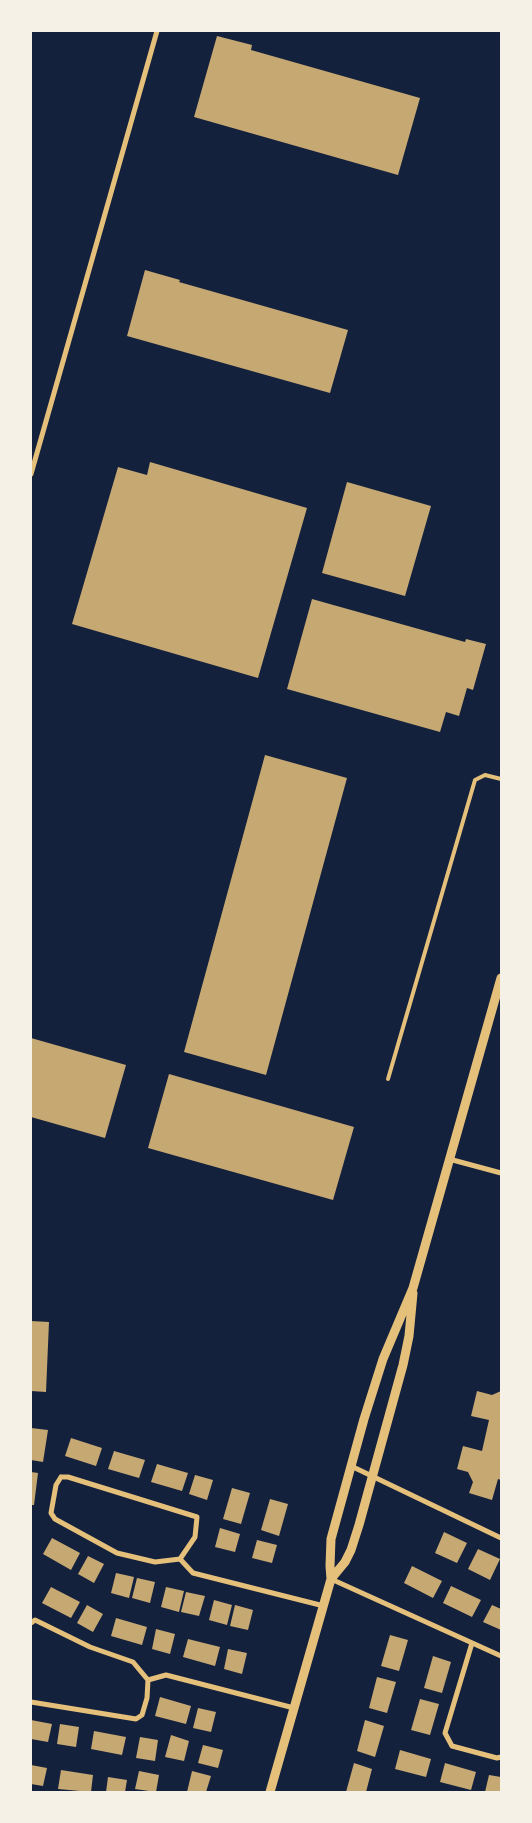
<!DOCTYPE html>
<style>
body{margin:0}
#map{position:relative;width:532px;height:1823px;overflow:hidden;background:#14213d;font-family:"Space Grotesk",sans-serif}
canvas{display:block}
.frame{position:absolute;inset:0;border:32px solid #f6f1e7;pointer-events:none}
</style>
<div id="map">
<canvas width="532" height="1823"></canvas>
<div class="frame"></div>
</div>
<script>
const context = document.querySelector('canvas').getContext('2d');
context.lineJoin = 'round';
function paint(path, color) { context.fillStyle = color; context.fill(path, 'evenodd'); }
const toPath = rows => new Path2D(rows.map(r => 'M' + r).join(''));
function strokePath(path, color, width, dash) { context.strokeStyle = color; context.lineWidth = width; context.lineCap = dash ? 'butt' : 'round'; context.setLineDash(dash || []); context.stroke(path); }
const building = toPath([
 [217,36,252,45,251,50,420,98,398,175,194,117],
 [145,270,180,280,179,282,348,330,330,393,127,336],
 [150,462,307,508,258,678,72,624,118,467,147,475],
 [347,482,431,506,405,596,322,573],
 [312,599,465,642,466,639,486,644,473,690,467,688,459,716,446,712,440,732,287,689],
 [265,755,347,778,266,1075,184,1052],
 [31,1038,126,1065,105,1138,31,1117],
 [169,1074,354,1127,333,1200,148,1148],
 [31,1321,49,1322,46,1392,31,1391],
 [477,1391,492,1395,501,1391,501,1480,498,1479,492,1500,469,1493,473,1482,468,1472,457,1469,463,1446,482,1451,489,1420,471,1416],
 [31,1428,48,1430,43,1462,31,1460],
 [71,1438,102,1448,96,1466,65,1456],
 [114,1451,145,1460,139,1478,108,1469],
 [157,1464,188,1473,182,1491,151,1482],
 [31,1472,38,1473,34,1505,31,1505],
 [195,1475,213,1480,207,1500,189,1494],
 [232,1488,250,1493,241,1524,223,1519],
 [270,1499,288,1504,279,1536,261,1530],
 [220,1528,240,1534,235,1552,215,1547],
 [444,1532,467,1543,457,1563,435,1553],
 [52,1538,80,1553,71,1570,43,1554],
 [257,1540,277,1545,272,1563,252,1558],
 [478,1549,500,1559,490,1580,468,1569],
 [88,1556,104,1564,94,1583,78,1574],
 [412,1566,442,1581,433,1598,404,1583],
 [116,1573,134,1577,129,1598,111,1593],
 [137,1578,155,1582,150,1603,132,1598],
 [451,1586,481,1600,472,1617,443,1603],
 [51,1587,80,1602,71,1618,42,1603],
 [166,1587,184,1591,179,1612,161,1607],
 [186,1592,205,1596,199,1616,181,1612],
 [214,1600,232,1605,227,1625,209,1620],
 [87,1605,103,1614,93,1632,77,1623],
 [235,1605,253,1610,248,1630,230,1626],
 [492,1605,501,1609,501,1630,483,1622],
 [116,1618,147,1627,142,1645,111,1636],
 [156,1629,175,1634,170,1654,152,1649],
 [390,1635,408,1640,399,1671,381,1666],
 [188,1639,220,1647,215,1666,183,1657],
 [228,1649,247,1653,242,1674,224,1669],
 [433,1656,451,1662,442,1693,424,1688],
 [377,1677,396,1682,387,1713,369,1708],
 [160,1697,191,1706,186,1724,155,1716],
 [420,1699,439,1704,430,1735,411,1730],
 [198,1708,216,1712,211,1732,193,1728],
 [31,1720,52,1724,48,1742,31,1739],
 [365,1720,384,1726,375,1757,357,1751],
 [60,1724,79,1727,76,1747,57,1744],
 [94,1731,126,1737,122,1755,91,1749],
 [171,1735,189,1741,184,1761,165,1757],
 [140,1737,158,1740,155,1761,136,1758],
 [203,1745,223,1750,218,1768,198,1763],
 [400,1750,431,1759,426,1777,395,1769],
 [354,1763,372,1769,366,1792,346,1792],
 [445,1763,476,1772,471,1790,440,1782],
 [31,1765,47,1768,43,1786,31,1784],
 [61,1770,93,1775,91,1792,58,1789],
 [139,1771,159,1775,156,1792,135,1789],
 [192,1771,211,1776,206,1792,187,1792],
 [489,1775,501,1777,501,1792,485,1792],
 [108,1777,127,1780,125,1792,106,1792]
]);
const service = toPath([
 [388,1079,475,780,485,775,501,779]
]);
const minor = toPath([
 [31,474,157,31],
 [449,1159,501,1173],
 [351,1466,501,1538],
 [61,1477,68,1477,197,1517,195,1537,180,1559,155,1562,117,1553,55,1519,51,1513,56,1485,61,1477],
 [180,1559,193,1573,324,1606],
 [331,1579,501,1656],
 [31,1623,35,1620,90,1647,133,1662,148,1680,147,1698,142,1715,136,1719,31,1702],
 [472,1643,445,1733,452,1746,497,1758,501,1757],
 [148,1680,166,1675,294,1708]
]);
const tertiary = toPath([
 [331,1579,330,1566,331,1539,364,1419,383,1359,413,1288,501,978],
 [270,1792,331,1579,345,1562,351,1550,359,1525,403,1365,409,1336,413,1293]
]);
paint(building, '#c6a872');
strokePath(service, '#e5c07b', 4);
strokePath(minor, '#e5c07b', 5);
strokePath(tertiary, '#e5c07b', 9);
</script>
